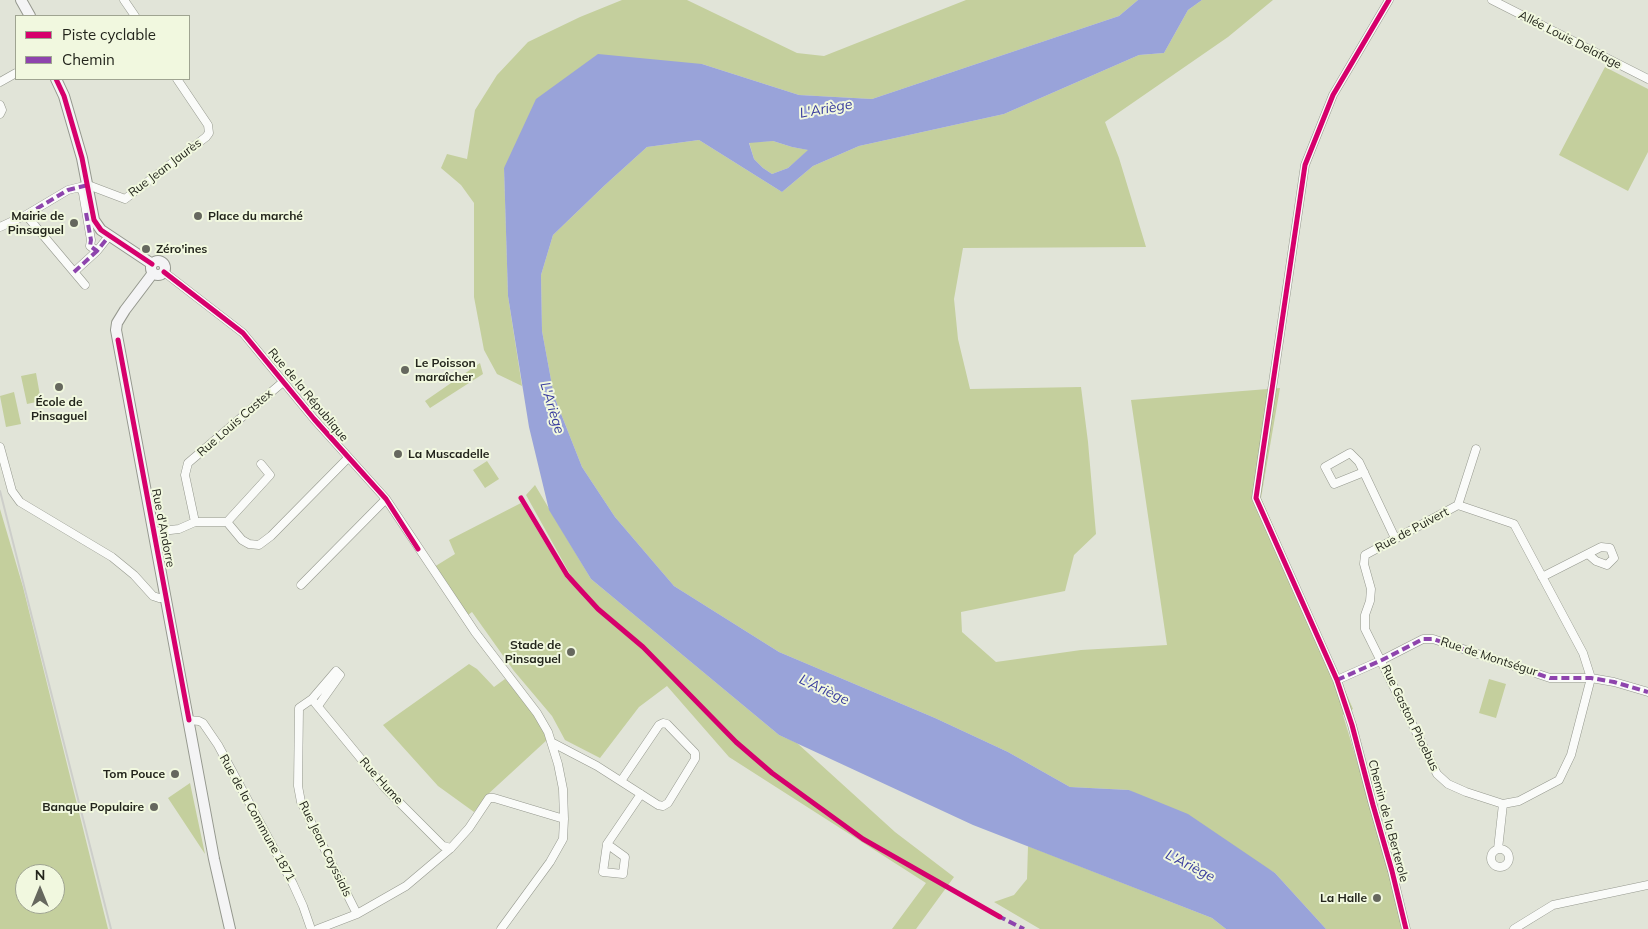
<!DOCTYPE html>
<meta charset="utf-8">
<style>
body{margin:0}
#map{position:relative;width:1648px;height:929px;overflow:hidden;background:#e1e4d8;font-family:Mulish,sans-serif}
canvas{display:block}
.legend{position:absolute;left:15px;top:15px;width:175px;height:65px;box-sizing:border-box;background:#f1f8df;border:1px solid #9fa491;margin:0;padding:6px 9px;list-style:none;font-size:15px;color:#23251c}
.legend li{display:flex;align-items:center;gap:10px;height:25px}
.legend b{width:25px;border:1px solid #9fa491}
.north{position:absolute;left:15px;top:864px;width:50px;height:50px;box-sizing:border-box;background:#f1f8df;border:1px solid #9fa491;border-radius:50%;rotate:0deg;font-size:14px;font-weight:700;line-height:20px;text-align:center;color:#23251c}
.north::after{content:'';display:block;margin:auto;width:18px;height:22px;background:#66685e;clip-path:polygon(50% 0,100% 100%,50% 72%,0 100%)}
</style>
<div id="map">
<canvas width="1648" height="929"></canvas>
<ul class="legend">
<li><b style="height:6px;background:#d6006c"></b>Piste cyclable</li>
<li><b style="height:6px;background:#8e44ad"></b>Chemin</li>
</ul>
<div class="north">N</div>
</div>
<script>
const context = document.querySelector('canvas').getContext('2d');
context.lineJoin = 'round';
function paint(path, color) { context.fillStyle = color; context.fill(path, 'evenodd'); }
const toPath = rows => new Path2D(rows.map(r => 'M' + r).join(''));
function strokePath(path, color, width, dash) { context.strokeStyle = color; context.lineWidth = width; context.lineCap = dash ? 'butt' : 'round'; context.setLineDash(dash || []); context.stroke(path); }
function drawText(font, color, halo, rows, align = 'center') {
  context.font = font + ' Mulish,sans-serif'; context.lineWidth = 4; context.setLineDash([]); context.textBaseline = 'middle'; context.strokeStyle = halo; context.fillStyle = color; for (const [text, x, y, turn = 0] of rows) {
    context.save(); context.translate(x, y); context.rotate((+turn || 0) * Math.PI / 180); context.textAlign = isNaN(turn) ? turn : align; if (halo) context.strokeText(text, 0, 0); context.fillText(text, 0, 0); context.restore();
  }
}
const green = toPath([
 [622,0,687,0,797,53,824,56,966,0,1138,0,1119,16,872,99,799,95,702,64,504,168,508,296,522,386,497,374,484,350,474,297,474,203,461,185,441,168,447,154,467,159,475,110,497,75,528,42,580,17],
 [1202,0,1273,0,1228,37,1105,122,1119,158,1146,247,963,248,954,299,958,339,970,389,1081,387,1088,442,1096,534,1074,555,1065,591,961,612,962,632,996,662,1081,650,1167,645,1131,400,1280,388,1261,498,1353,709,1343,715,1391,874,1403,929,1326,929,1275,873,1129,790,1070,787,1008,752,935,718,779,652,674,586,615,517,582,467,554,396,542,331,541,275,553,235,605,185,647,147,699,140,782,192,813,166,859,146,1004,114,1139,55,1164,53,1188,10],
 [1605,67,1648,89,1648,152,1628,191,1559,155],
 [773,141,792,147,809,150,788,168,772,174,763,168,754,159,749,142],
 [480,363,483,374,430,408,425,401],
 [36,373,41,401,27,404,21,376],
 [14,392,21,424,6,427,0,396],
 [487,461,499,479,485,488,473,470],
 [535,485,591,579,779,735,797,743,895,832,954,877,916,929,892,929,926,883,729,757,667,686,639,707,600,758,565,740,552,716,514,671,472,612,468,615,434,567,455,554,449,540,521,503,566,578,614,624,605,614,576,585,526,495],
 [0,509,23,587,108,929,0,929],
 [25,874,55,874,55,904,25,904],
 [469,664,477,669,494,687,505,679,533,712,548,739,486,796,474,812,438,786,383,725],
 [1489,679,1506,684,1496,718,1479,713],
 [190,783,205,854,168,798],
 [1028,846,1212,918,1226,929,1040,929,994,902,1014,895,1027,879]
]);
const water = toPath([
 [1138,0,1202,0,1188,10,1164,53,1139,55,1004,114,859,146,813,166,782,192,699,140,647,147,605,185,553,235,541,275,542,331,554,396,582,467,615,517,674,586,779,652,935,718,1008,752,1070,787,1129,790,1188,814,1275,873,1326,929,1226,929,1212,918,973,825,779,735,591,579,549,510,529,427,508,296,504,168,536,99,598,54,702,64,799,95,872,99,1119,16],
 [773,141,792,147,808,150,788,168,772,174,763,168,754,159,749,143]
]);
const street = toPath([
 [124,0,135,16],
 [1389,0,1333,95,1305,165,1256,498,1337,680,1352,725,1373,805,1392,871,1406,929],
 [1492,0,1648,79],
 [0,82,16,73],
 [0,105,2,110,0,114],
 [80,187,83,193,91,240,90,246,97,251,109,236],
 [26,215,85,285],
 [0,227,26,215,68,190,88,185,125,199,206,137,209,133,208,125,177,79],
 [74,272,97,251],
 [164,272,243,333,314,419,386,499,475,632,537,713,548,732,558,764,563,789,564,819,563,839,550,862,501,929],
 [0,447,12,491,20,502,112,557,134,575,153,596,159,598,166,598],
 [1364,472,1334,484,1325,467,1350,453,1359,462,1395,538],
 [1458,505,1514,524,1583,653,1591,678,1571,755,1559,780,1519,801,1503,804,1466,792,1448,784,1437,774,1365,629,1365,615,1370,601,1371,589,1364,564,1365,555,1458,505],
 [1458,505,1476,449],
 [195,522,185,475,188,463,283,382],
 [227,522,270,475,261,464],
 [153,532,179,529,195,522,227,522,242,540,249,544,259,545,271,536,348,458],
 [1542,577,1601,547,1610,548,1614,558,1607,565,1596,561,1588,554],
 [301,585,386,499],
 [1337,680,1382,660,1423,639,1433,639,1550,678,1591,678,1614,682,1648,692],
 [315,703,385,788,443,846,451,848],
 [318,706,340,675,336,671,312,699,299,708,298,786,301,802,357,914],
 [189,720,199,721,203,723,218,745,293,884,303,906,311,929],
 [553,743,597,766,658,805,663,806,668,803,695,759,695,753,667,724,663,723,659,725,621,781],
 [607,844,625,857,623,874,603,872,607,844,641,794],
 [1498,849,1503,804],
 '1491 858a9 9 0 1 1 18 0a9 9 0 1 1-18 0Z',
 [318,929,357,914,406,886,451,848,469,828,489,798,494,798,564,819],
 [1514,929,1553,905,1648,885]
]);
const secondary = toPath([
 [21,0,30,16],
 [56,79,64,96,82,158,94,220,101,230,152,264],
 '151 268a7 7 0 1 1 14 0a7 7 0 1 1-14 0Z',
 [153,273,125,310,117,323,116,330,214,859,230,929]
]);
const rail = toPath([
 [0,491,111,929]
]);
const quiet = toPath([
 [86,213,91,240,90,246,97,251,109,236],
 [26,215,68,190,88,185],
 [74,272,97,251],
 [1337,680,1382,660,1423,639,1433,639,1550,678,1591,678,1614,682,1648,692],
 [998,916,1024,929]
]);
const cycleway = toPath([
 [1389,0,1333,95,1305,165,1256,498,1337,680,1352,725,1373,805,1392,871,1406,929],
 [56,79,64,96,82,158,94,220,101,230,152,264],
 [164,272,243,333,314,419,386,499,418,549],
 [118,340,189,720],
 [521,498,567,575,576,585,598,609,643,647,736,742,772,773,863,839,1000,917]
]);
const markers = [
 [198,216,5,"#66685e"],
 [74,223,5,"#66685e"],
 [146,249,5,"#66685e"],
 [405,370,5,"#66685e"],
 [59,387,5,"#66685e"],
 [398,454,5,"#66685e"],
 [571,652,5,"#66685e"],
 [175,774,5,"#66685e"],
 [154,807,5,"#66685e"],
 [1377,898,5,"#66685e"]
];
const streetNames = [
 ["Allée Louis Delafage",1570,40,27],
 ["Rue Jean Jaurès",165,168,-37],
 ["Rue de la République",308,395,50],
 ["Rue Louis Castex",235,423,-41],
 ["Rue d'Andorre",163,528,79],
 ["Rue de Puivert",1412,530,-28],
 ["Rue de Montségur",1489,657,18],
 ["Rue Gaston Phoebus",1410,718,64],
 ["Rue Hume",381,781,48],
 ["Rue de la Commune 1871",257,818,61],
 ["Chemin de la Berterole",1388,821,75],
 ["Rue Jean Cayssials",325,849,64]
];
const poiNames = [
 ["Mairie de",64,216],
 ["Pinsaguel",64,230],
 ["Place du marché",208,216,"left"],
 ["Zéro'ines",156,249,"left"],
 ["Le Poisson",415,363,"left"],
 ["maraîcher",415,377,"left"],
 ["École de",59,402,"center"],
 ["Pinsaguel",59,416,"center"],
 ["La Muscadelle",408,454,"left"],
 ["Stade de",561,645],
 ["Pinsaguel",561,659],
 ["Tom Pouce",165,774],
 ["Banque Populaire",144,807],
 ["La Halle",1367,898]
];
const waterNames = [
 ["L'Ariège",826,109,-10],
 ["L'Ariège",552,408,73],
 ["L'Ariège",824,690,25],
 ["L'Ariège",1190,866,27]
];
paint(green, '#c4cf9d');
paint(water, '#99a3d9');
strokePath(street, '#95988e', 9);
strokePath(secondary, '#95988e', 12);
strokePath(street, '#fafbf9', 8);
strokePath(secondary, '#f4f4f5', 10);
strokePath(rail, '#cdceca', 2);
strokePath(quiet, '#8e44ad', 4, [8, 4]);
strokePath(cycleway, '#d6006c', 5);
for (const [x, y, r, color] of markers) { const dot = new Path2D(); dot.arc(x, y, r, 0, 2 * Math.PI); context.fillStyle = color; context.fill(dot); strokePath(dot, '#f1f8df', 2); }
drawText('12px', '#23251c', '#f1f8df', streetNames);
drawText('bold 12px', '#23251c', '#f1f8df', poiNames, 'right');
drawText('italic 14px', '#383c9e', '#f1f8df', waterNames);
</script>
